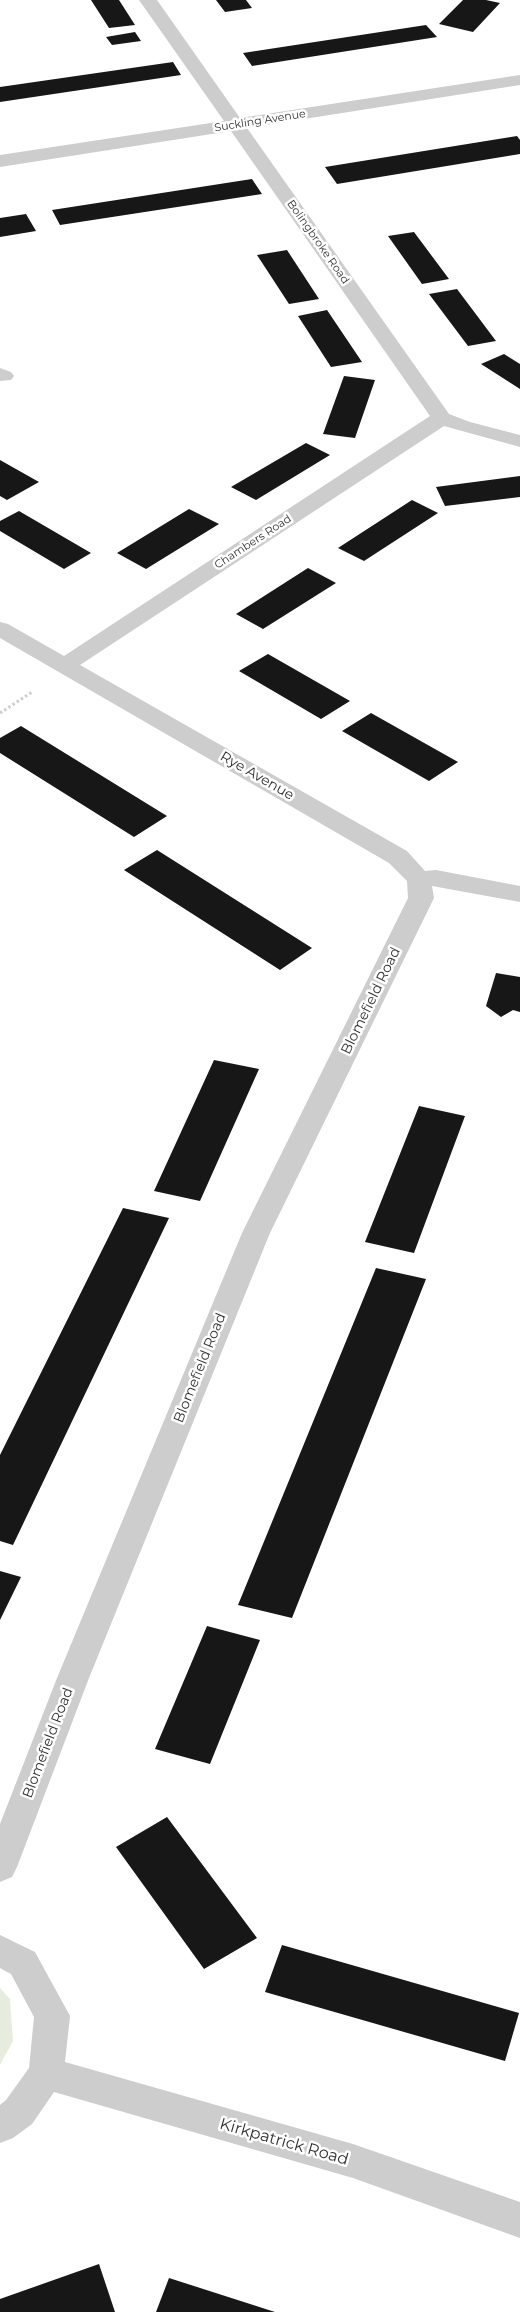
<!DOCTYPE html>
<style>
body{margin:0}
canvas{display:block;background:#fff}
</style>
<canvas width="520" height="2312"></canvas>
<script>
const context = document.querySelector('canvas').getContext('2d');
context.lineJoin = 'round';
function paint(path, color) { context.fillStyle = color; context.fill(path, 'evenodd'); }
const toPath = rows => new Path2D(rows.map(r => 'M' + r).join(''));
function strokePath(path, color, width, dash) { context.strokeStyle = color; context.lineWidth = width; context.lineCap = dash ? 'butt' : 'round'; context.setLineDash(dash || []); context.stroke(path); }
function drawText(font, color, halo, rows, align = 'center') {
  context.font = font + ' Montserrat,sans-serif'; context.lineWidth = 5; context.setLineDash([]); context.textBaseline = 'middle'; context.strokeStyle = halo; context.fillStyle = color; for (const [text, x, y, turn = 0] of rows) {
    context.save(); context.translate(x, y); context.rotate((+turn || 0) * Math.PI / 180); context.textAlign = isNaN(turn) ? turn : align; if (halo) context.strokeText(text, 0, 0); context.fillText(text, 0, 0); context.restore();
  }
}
const green = toPath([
 [0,1988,10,1999,13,2041,0,2065]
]);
const building = toPath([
 [91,0,119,0,135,25,109,28],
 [216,0,246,0,252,8,225,12],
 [463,0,486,0,500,3,473,32,439,24],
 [426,25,437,37,252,66,243,53],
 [135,32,141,41,112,45,106,37],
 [173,62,181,75,0,102,0,87],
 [517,136,520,140,520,154,337,184,325,167],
 [252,179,262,194,60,225,52,210],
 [26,214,36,231,0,237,0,218],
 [414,232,449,279,422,284,388,236],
 [287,250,319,299,289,304,257,255],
 [457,289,496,341,468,346,429,294],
 [327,310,362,362,331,367,298,316],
 [504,354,520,364,520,389,481,364],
 [344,376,375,380,355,438,323,434],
 [306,443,330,455,256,500,231,487],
 [0,460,39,482,7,500,0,496],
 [520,476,520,497,445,506,436,487],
 [412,500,438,513,364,561,338,548],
 [189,509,219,524,146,569,117,553],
 [19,511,91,553,64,569,0,531,0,521],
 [308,568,336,583,263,629,236,614],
 [268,654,350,701,321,719,239,671],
 [371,713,458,762,429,781,342,731],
 [21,726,167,816,134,837,0,753,0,738],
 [157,850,312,948,280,970,124,870],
 [496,973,520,977,520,1012,513,1010,501,1017,486,1006],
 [214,1060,259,1069,200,1201,154,1191],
 [419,1106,465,1116,414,1253,365,1242],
 [123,1208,169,1218,13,1545,0,1541,0,1455],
 [376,1268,426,1279,292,1618,238,1605],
 [0,1571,21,1577,0,1620],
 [207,1626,260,1640,210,1764,155,1749],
 [167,1817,257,1938,204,1969,116,1847],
 [282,1945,519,2013,505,2061,265,1992],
 [99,2264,115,2312,0,2312,0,2299],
 [169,2278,275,2312,156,2312]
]);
const path = toPath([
 [0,713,32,692]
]);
const street = toPath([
 [139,0,157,0,240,118,520,75,520,85,247,128,449,414,470,422,520,435,520,447,444,426,80,665,407,851,425,871,436,870,520,886,520,902,432,886,434,898,270,1233,89,1678,17,1867,12,1877,0,1882,0,1824,57,1678,242,1233,408,898,407,881,389,863,0,638,0,622,8,624,64,656,430,416,231,131,0,167,0,155,224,121,139,0],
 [0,368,11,372,14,376,11,380,0,381,0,368],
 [0,1935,35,1952,64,2005,70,2016,65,2062,353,2144,520,2202,520,2238,353,2178,54,2092,32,2124,13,2138,0,2143,0,2105,6,2100,29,2068,34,2017,11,1974,0,1968,0,1935]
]);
const farStreetnames = [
 ["Suckling Avenue",260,121,-9],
 ["Bolingbroke Road",318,242,55],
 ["Chambers Road",253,542,-33]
];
const streetNames = [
 ["Rye Avenue",257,776,30],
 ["Blomefield Road",371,1001,-64],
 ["Blomefield Road",200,1368,-68],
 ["Blomefield Road",48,1743,-69]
];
const nearStreetnames = [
 ["Kirkpatrick Road",284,2142,16]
];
paint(green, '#e7edde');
paint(building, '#171717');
strokePath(path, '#cdcdcd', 3, [2.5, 2.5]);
paint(street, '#cdcdcd');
drawText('11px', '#303030', '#fff', farStreetnames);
drawText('14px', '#303030', '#fff', streetNames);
drawText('16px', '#303030', '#fff', nearStreetnames);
</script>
